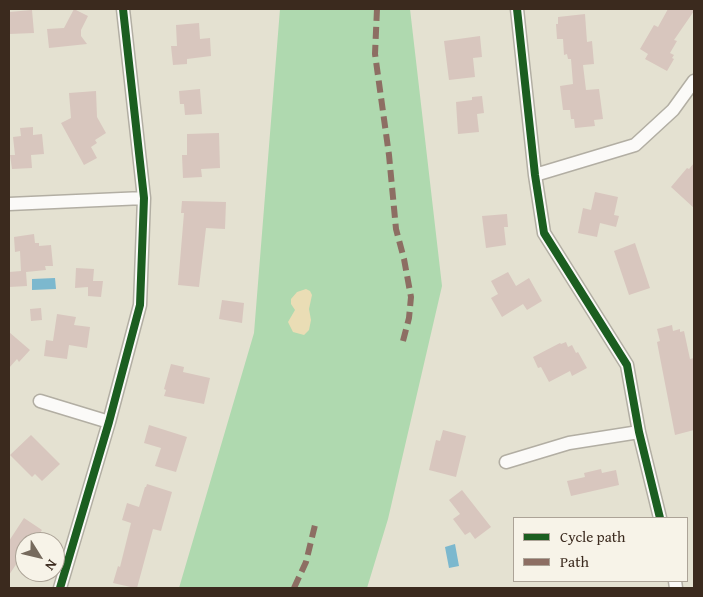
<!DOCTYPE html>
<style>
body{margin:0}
#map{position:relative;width:703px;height:597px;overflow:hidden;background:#e4e1d1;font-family:"Gentium Book Plus",serif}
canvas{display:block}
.frame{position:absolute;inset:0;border:10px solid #3b2a1e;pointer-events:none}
.legend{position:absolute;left:513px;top:517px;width:175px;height:65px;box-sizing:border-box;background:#f7f3e8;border:1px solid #aca397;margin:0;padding:6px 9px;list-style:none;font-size:15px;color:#3b2a1e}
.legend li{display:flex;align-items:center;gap:10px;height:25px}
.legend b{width:25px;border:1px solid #aca397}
.north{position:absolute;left:15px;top:532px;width:50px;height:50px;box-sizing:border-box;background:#f7f3e8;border:1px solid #aca397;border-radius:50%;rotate:126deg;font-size:14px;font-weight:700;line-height:20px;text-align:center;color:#3b2a1e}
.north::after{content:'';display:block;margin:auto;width:18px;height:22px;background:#766a5d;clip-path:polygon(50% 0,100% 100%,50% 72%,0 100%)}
</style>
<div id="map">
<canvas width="703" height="597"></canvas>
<div class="frame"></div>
<ul class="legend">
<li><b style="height:6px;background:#1b5e20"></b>Cycle path</li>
<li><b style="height:6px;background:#8d6e63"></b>Path</li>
</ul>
<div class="north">N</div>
</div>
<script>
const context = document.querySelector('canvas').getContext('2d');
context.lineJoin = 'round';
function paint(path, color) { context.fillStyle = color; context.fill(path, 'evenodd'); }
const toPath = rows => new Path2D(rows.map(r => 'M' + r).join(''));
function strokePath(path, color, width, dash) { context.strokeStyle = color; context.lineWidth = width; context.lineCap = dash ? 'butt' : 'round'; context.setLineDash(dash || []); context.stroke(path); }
const green = toPath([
 [280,9,410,9,442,286,388,519,367,588,179,588,254,333]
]);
const sand = toPath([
 [306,289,310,291,312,295,309,309,311,320,309,330,304,335,293,332,288,322,295,310,291,304,291,299,297,292]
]);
const water = toPath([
 [55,278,56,289,32,290,32,279],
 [455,544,459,566,449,568,445,547]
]);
const building = toPath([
 [74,9,88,16,81,30,81,36,87,44,49,48,47,29,64,28],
 [668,9,694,9,694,11,674,40,677,41,670,53,674,55,672,58,674,59,667,71,645,59,648,54,640,49,654,25,658,27],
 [32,10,34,33,9,34,9,12],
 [585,14,587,42,592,41,594,64,583,65,586,90,599,89,603,119,594,120,595,126,575,128,574,119,571,119,570,110,563,110,560,86,573,84,571,59,568,59,567,54,564,55,563,39,557,39,556,24,558,24,558,17],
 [199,23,200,39,210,38,211,56,187,59,187,64,173,65,171,46,177,46,176,25],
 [480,36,482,57,473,58,475,77,449,80,444,41],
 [200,89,202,114,185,115,184,104,180,104,179,91],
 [96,91,97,117,106,133,95,140,97,143,91,147,97,158,84,165,61,123,71,118,69,93],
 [482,96,484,113,477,114,479,132,458,134,456,102,472,100,472,97],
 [33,127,33,135,42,134,44,154,31,155,32,168,12,169,10,155,15,155,13,137,21,136,20,128],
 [219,133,220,168,201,169,202,177,183,178,182,155,187,155,187,134],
 [694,163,694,208,671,187,687,168,689,169],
 [595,192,618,197,614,215,619,216,616,227,600,223,597,237,578,233,583,208,591,210],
 [182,201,226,202,225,229,206,228,199,287,178,285,184,213,181,213],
 [507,214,508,227,504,227,506,245,486,248,482,216],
 [34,234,35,243,39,243,39,246,51,245,53,266,45,266,46,270,26,272,27,286,9,287,9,272,21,271,20,251,15,252,14,237],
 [635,243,650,288,629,295,614,251],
 [76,268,94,269,93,281,103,281,101,297,88,296,88,287,75,288],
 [508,272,516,286,529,278,542,301,527,310,523,304,502,317,491,298,498,294,491,281],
 [222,300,244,303,242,323,219,319],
 [41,308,42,320,31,321,30,309],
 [57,314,76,317,74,325,90,327,87,348,69,345,67,359,44,356,46,340,53,341],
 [672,325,673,331,680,329,680,332,684,331,690,359,694,358,694,430,675,435,657,342,660,341,657,329],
 [9,332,30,350,19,362,17,359,9,368],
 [566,342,568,347,572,345,576,353,578,352,587,368,572,376,570,371,549,382,541,367,538,368,533,357,560,343,561,344],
 [171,364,184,367,183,372,210,378,204,404,164,396,166,390,164,389],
 [149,425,187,437,176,472,155,466,161,448,144,443],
 [443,430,466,436,456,477,429,470,436,440,440,441],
 [31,435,60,464,42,481,35,474,32,477,10,455],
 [601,469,602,473,616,470,619,485,571,496,567,481,585,477,584,473],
 [147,484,172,492,161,531,153,529,137,588,135,588,113,583,118,566,120,567,131,523,122,520,127,503,139,507,145,487,146,487],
 [462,490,491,527,475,539,470,532,465,535,453,519,460,514,449,500],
 [24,518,42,530,34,542,25,542,25,560,21,557,9,575,9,541]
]);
const minor = toPath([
 [517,9,535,175,544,233,627,365,639,432,660,518],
 [535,175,635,145,673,110,694,81],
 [9,204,144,198],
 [40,401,109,422],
 [506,462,569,443,639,432],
 [675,581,676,588],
 [60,588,109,422,140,305,144,198,123,9]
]);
const quiet = toPath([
 [377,9,375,54,389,155,396,229,404,259,411,297,409,318,403,341],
 [294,588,306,562,315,525]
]);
const cycleway = toPath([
 [517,9,535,175,544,233,627,365,639,432,660,518],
 [60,588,109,422,140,305,144,198,123,9]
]);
paint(green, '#afd9af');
paint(sand, '#eaddb5');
paint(water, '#7cb8ce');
paint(building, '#d8c6be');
strokePath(minor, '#b2aea3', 15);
strokePath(minor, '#fbfaf8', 12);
strokePath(quiet, '#8d6e63', 6, [12, 6]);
strokePath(cycleway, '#1b5e20', 8);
</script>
